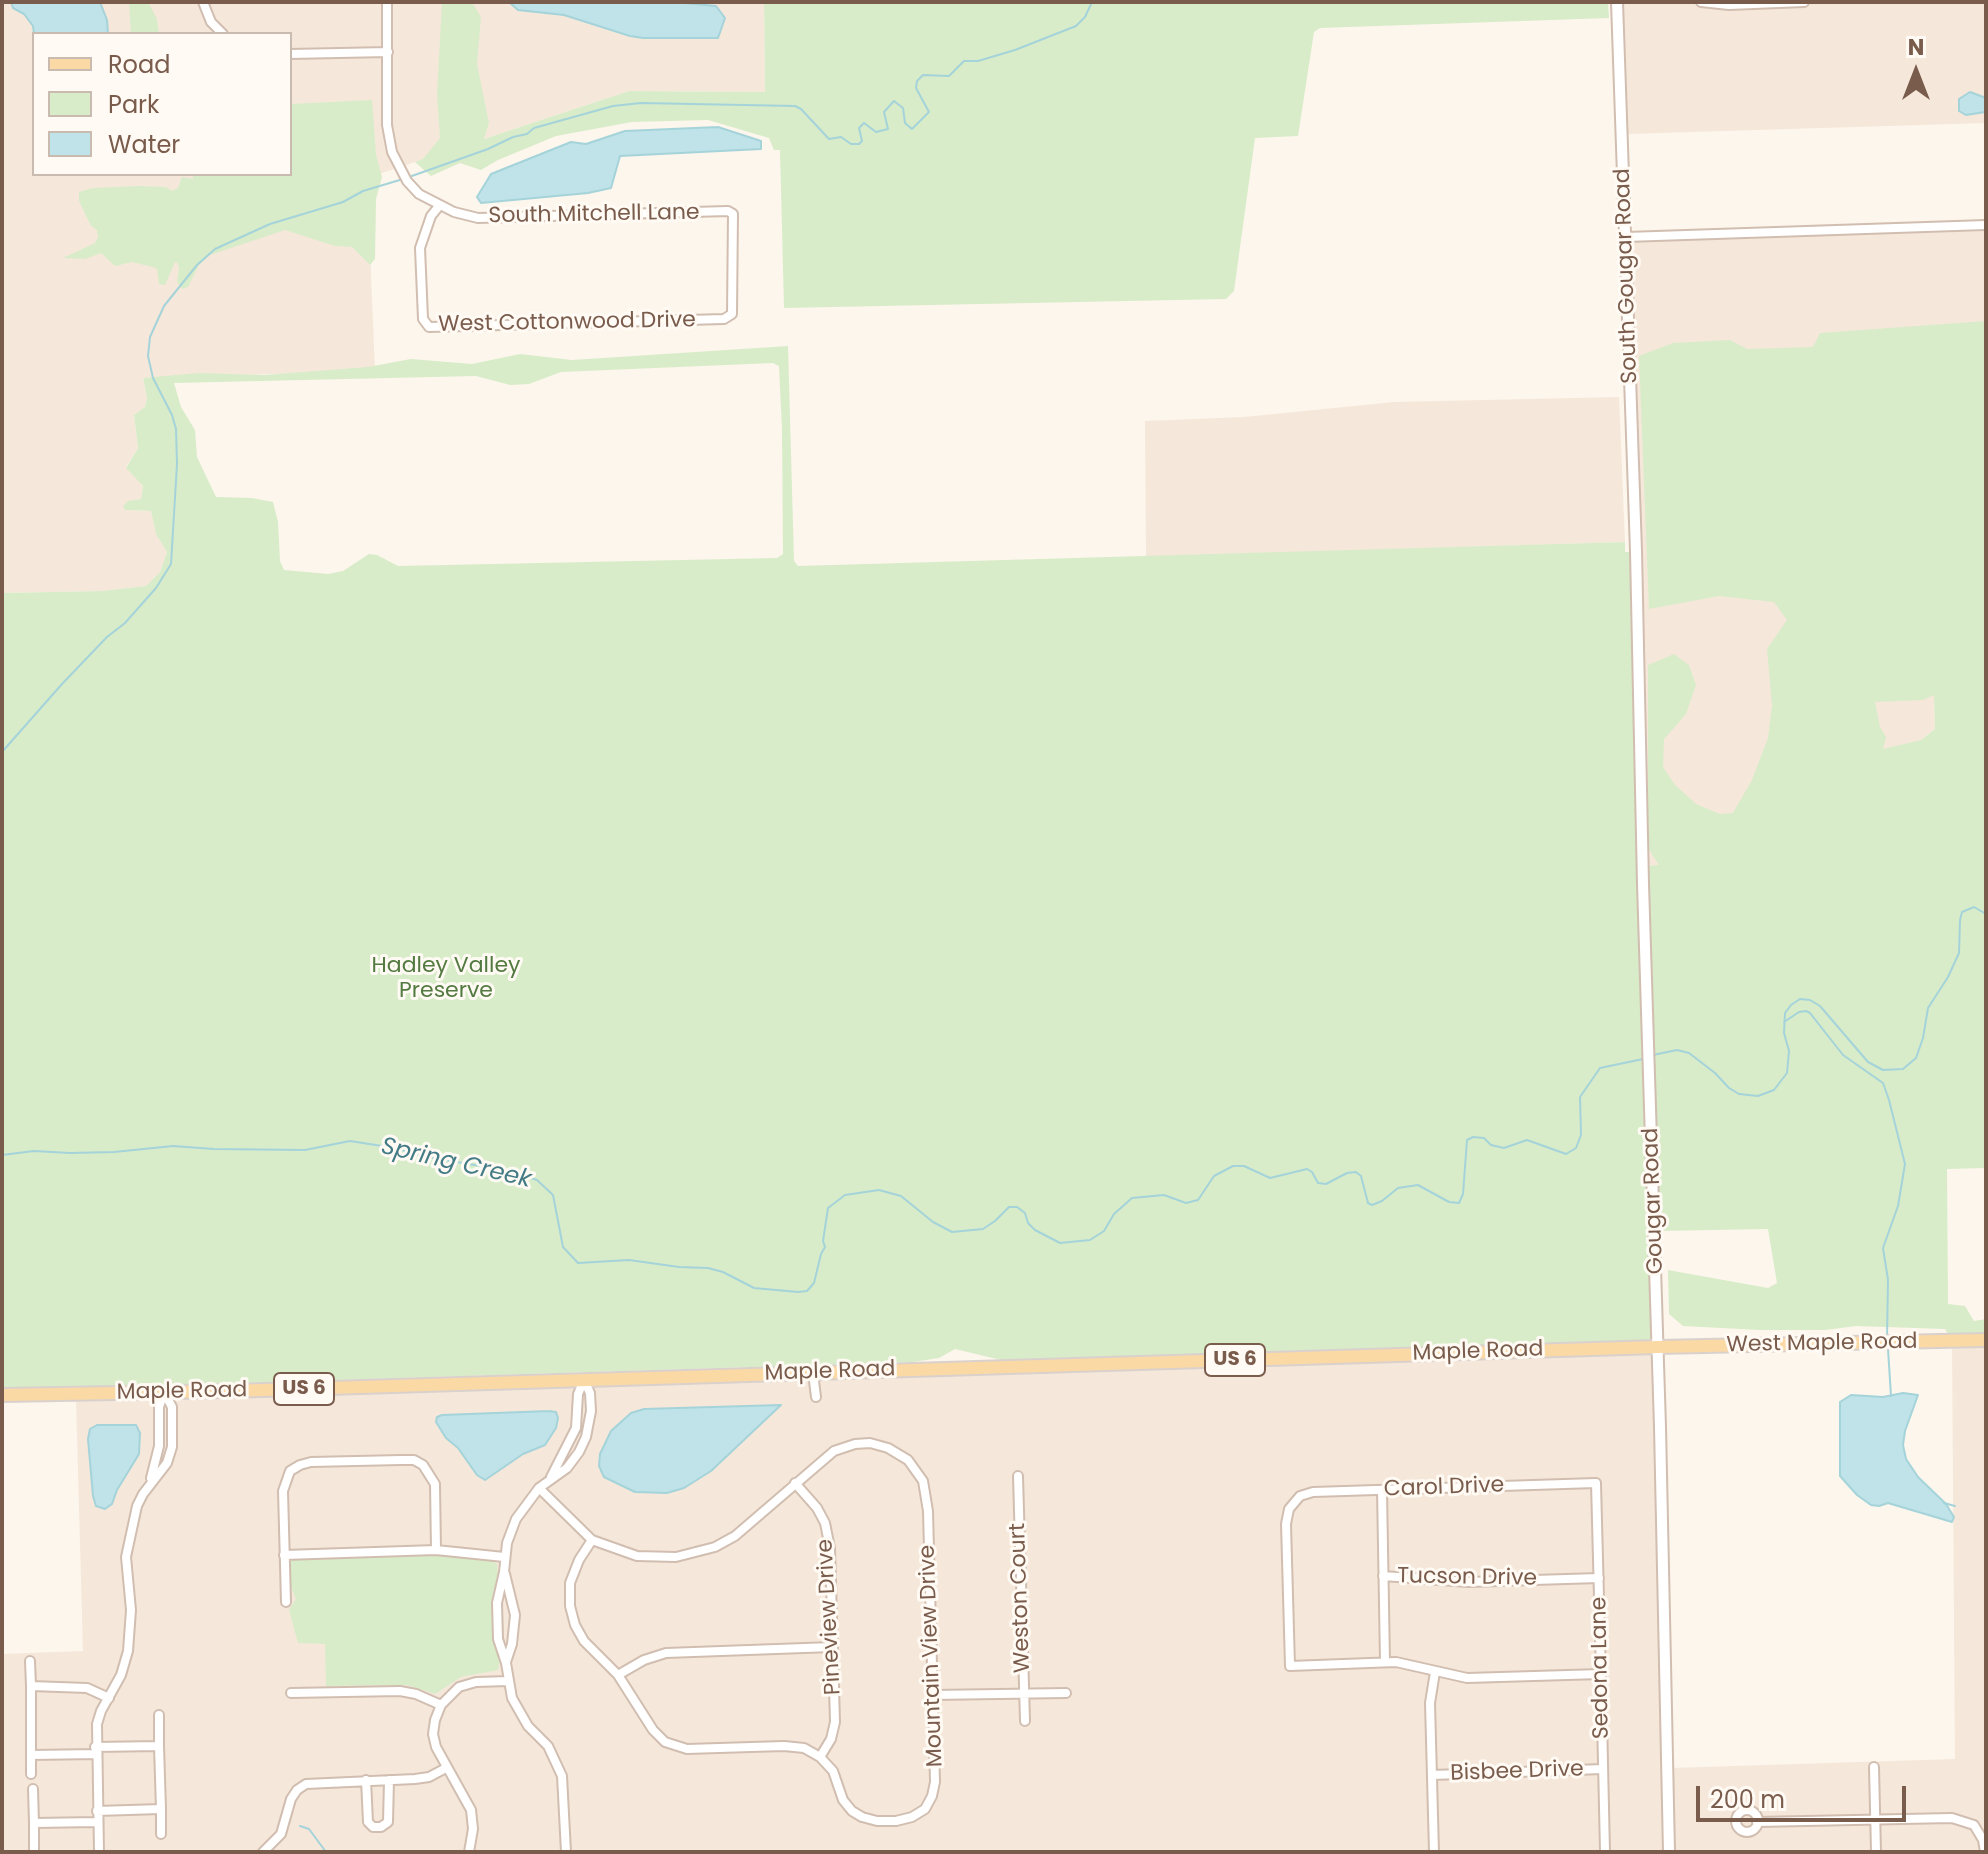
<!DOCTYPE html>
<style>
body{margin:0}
#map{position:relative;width:1988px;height:1854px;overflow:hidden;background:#fdf6ec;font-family:Poppins,sans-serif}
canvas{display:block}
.frame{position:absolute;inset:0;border:4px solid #7a5c4d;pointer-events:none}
.legend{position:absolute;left:32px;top:32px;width:260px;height:144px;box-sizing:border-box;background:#fffaf3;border:2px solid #cabbb1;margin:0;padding:10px 14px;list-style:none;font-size:24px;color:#7a5c4d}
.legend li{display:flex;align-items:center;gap:16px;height:40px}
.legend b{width:40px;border:2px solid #cabbb1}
.north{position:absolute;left:1876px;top:32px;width:80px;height:80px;-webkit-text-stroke:6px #fffaf3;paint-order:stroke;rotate:0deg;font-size:22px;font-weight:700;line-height:32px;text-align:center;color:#7a5c4d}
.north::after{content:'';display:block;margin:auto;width:28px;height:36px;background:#7a5c4d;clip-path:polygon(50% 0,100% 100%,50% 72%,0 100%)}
.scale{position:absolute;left:1696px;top:1786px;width:210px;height:36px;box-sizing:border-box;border:4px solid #7a5c4d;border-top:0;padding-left:10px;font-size:24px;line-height:28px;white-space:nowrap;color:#7a5c4d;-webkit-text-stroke:6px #fffaf3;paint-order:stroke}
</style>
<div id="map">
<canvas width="1988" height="1854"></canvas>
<div class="frame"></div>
<ul class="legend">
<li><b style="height:10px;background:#fbd9a5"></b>Road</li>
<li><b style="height:22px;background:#d8ecc9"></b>Park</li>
<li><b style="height:22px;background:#bfe3e8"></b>Water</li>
</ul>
<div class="north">N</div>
<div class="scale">200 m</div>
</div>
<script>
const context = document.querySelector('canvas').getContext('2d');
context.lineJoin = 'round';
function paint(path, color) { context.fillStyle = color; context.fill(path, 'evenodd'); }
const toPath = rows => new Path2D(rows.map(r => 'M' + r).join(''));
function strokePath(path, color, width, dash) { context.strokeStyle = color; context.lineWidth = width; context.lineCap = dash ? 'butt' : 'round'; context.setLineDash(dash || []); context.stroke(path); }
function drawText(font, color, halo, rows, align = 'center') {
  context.font = font + ' Poppins,sans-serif'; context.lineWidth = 6; context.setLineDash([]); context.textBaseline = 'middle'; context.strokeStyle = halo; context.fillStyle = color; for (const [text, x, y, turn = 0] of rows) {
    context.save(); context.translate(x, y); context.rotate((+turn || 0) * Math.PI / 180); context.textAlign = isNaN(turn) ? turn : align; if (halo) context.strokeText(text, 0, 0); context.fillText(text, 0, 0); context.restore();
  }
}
const residential = toPath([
 [2,2,764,2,765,92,629,91,367,178,375,371,143,378,147,398,145,407,134,415,138,448,126,467,143,486,141,499,129,501,126,510,151,511,156,533,167,552,160,572,147,586,102,591,2,593],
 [34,34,290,34,290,174,34,174],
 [1620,2,1986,2,1986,123,1627,134],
 [1986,231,1986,535,1930,538,1935,729,1921,740,1882,750,1691,865,1646,866,1630,241],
 [1619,397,1625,542,1146,557,1145,421,1244,417,1394,402],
 [1986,1344,1986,1852,1673,1852,1671,1768,1955,1759,1952,1345],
 [1653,1350,1669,1852,2,1852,2,1654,83,1651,76,1400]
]);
const green = toPath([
 [129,2,148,2,157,19,159,34,131,34],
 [442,2,472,2,481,17,477,64,489,123,484,139,629,91,765,92,764,2,1608,2,1609,18,1320,28,1314,32,1298,136,1255,138,1234,291,1226,299,784,308,780,150,774,150,769,138,708,120,632,122,556,136,498,160,481,170,460,163,431,176,415,162,423,159,440,138,437,95],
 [372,100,376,155,382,177,376,199,375,259,370,265,352,247,335,246,285,230,210,255,199,265,188,287,182,289,177,282,179,268,177,262,175,262,165,285,159,284,157,269,153,267,132,262,115,266,101,253,85,259,63,258,95,243,98,237,97,230,91,226,79,201,79,192,93,188,139,186,166,187,172,191,178,188,182,177,193,179,193,174,290,174,290,104],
 [1986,321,1986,1168,1947,1169,1948,1304,1965,1306,1974,1321,1986,1319,1986,1334,1949,1335,1945,1329,1856,1326,1825,1330,1760,1330,1683,1326,1669,1314,1668,1270,1768,1288,1777,1283,1768,1229,1658,1231,1646,866,1659,865,1648,848,1648,665,1674,654,1689,665,1696,685,1686,714,1664,739,1663,767,1675,785,1696,804,1720,814,1733,813,1752,780,1768,738,1772,705,1767,649,1787,620,1774,602,1719,596,1649,609,1639,356,1673,343,1730,340,1747,349,1813,347,1820,333],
 [1934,695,1935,729,1921,740,1883,749,1886,737,1880,727,1875,702,1923,700],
 [788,346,794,561,798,566,1625,542,1625,552,1630,552,1653,1336,1651,1339,1647,1342,1005,1361,955,1349,939,1358,913,1362,14,1390,2,1388,2,593,102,591,146,586,160,572,167,552,156,534,151,511,125,510,123,506,128,501,141,499,143,486,126,468,138,448,134,415,145,407,147,398,143,378,199,373,264,375,368,367,411,359,472,364,520,354,572,360],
 [773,363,779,366,782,429,783,554,777,558,398,566,377,555,369,554,343,571,328,574,284,570,280,561,278,522,273,502,252,498,216,497,197,457,195,430,181,407,174,383,476,376,510,385,529,384,561,372],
 [427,1554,491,1561,497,1564,498,1578,493,1607,494,1634,500,1658,498,1670,461,1677,435,1694,407,1685,326,1686,325,1644,298,1643,289,1610,296,1599,289,1582,290,1562,296,1558]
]);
const water = toPath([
 [11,2,100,2,107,20,108,34,34,34,33,26,24,14,13,8,11,2],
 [509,2,685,3,716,6,725,18,718,38,643,38,630,36,564,15,518,10,509,2],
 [1970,92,1986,98,1985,112,1966,115,1959,111,1959,99,1970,92],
 [718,127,761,141,761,149,620,156,611,188,588,193,481,203,477,197,491,174,571,142,586,144,625,131,718,127],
 [1903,1393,1918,1395,1905,1431,1903,1445,1906,1459,1918,1477,1946,1504,1954,1517,1952,1522,1888,1503,1879,1506,1871,1505,1857,1495,1840,1476,1840,1402,1851,1395,1883,1397,1903,1393],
 [781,1405,711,1471,684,1488,667,1493,635,1492,604,1477,599,1466,600,1454,611,1431,631,1413,644,1409,781,1405],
 [549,1411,556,1412,558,1418,556,1428,545,1445,523,1454,485,1480,477,1475,458,1448,446,1438,436,1422,437,1417,442,1415,549,1411],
 [97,1425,136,1425,140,1433,139,1454,117,1490,112,1504,105,1509,96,1506,93,1496,88,1439,90,1429,97,1425]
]);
const stream = toPath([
 [409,177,488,149,513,137,527,134,534,128,613,106,641,103,795,106,801,109,829,139,841,137,851,144,859,144,862,141,859,128,864,123,876,132,888,129,884,112,894,101,903,108,905,123,912,129,929,112,916,88,917,81,923,75,949,76,964,61,978,61,1015,50,1076,26,1085,17,1092,2],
 [2,752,62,684,107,637,125,623,156,588,171,564,177,464,176,429,172,415,153,378,148,356,150,337,164,306,197,265,215,249,270,224,343,202,363,191,403,179],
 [1784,1022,1799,1012,1806,1011,1810,1013,1843,1055,1883,1083,1889,1100,1905,1164,1898,1206,1883,1248,1888,1280,1887,1338],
 [1653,1055,1677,1050,1689,1053,1715,1073,1729,1088,1739,1094,1758,1096,1774,1090,1787,1073,1789,1051,1784,1033,1785,1013,1791,1005,1800,999,1810,1000,1820,1006,1868,1062,1883,1070,1903,1069,1916,1058,1923,1038,1928,1008,1948,977,1959,953,1960,920,1962,912,1974,907,1986,914],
 [2,1155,34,1151,70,1153,114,1152,173,1146,214,1149,305,1150,350,1141,395,1148,422,1156,510,1171,537,1180,553,1195,563,1247,578,1263,629,1260,679,1267,708,1268,723,1272,754,1288,798,1292,807,1291,814,1283,821,1254,825,1247,823,1241,828,1208,845,1195,879,1190,901,1196,933,1222,952,1232,983,1229,995,1221,1009,1207,1017,1207,1025,1213,1028,1223,1035,1230,1060,1243,1090,1240,1104,1231,1114,1214,1132,1198,1164,1195,1186,1203,1198,1200,1214,1176,1233,1166,1244,1166,1270,1178,1307,1169,1312,1172,1318,1183,1326,1184,1347,1173,1356,1172,1361,1176,1368,1203,1372,1205,1382,1201,1398,1188,1418,1185,1449,1202,1459,1203,1463,1194,1467,1140,1473,1137,1484,1138,1491,1145,1504,1148,1527,1140,1566,1154,1576,1148,1581,1135,1580,1097,1600,1068,1643,1059],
 [1888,1349,1891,1396],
 [1944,1503,1955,1506],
 [300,1826,309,1829,326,1852]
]);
const minor = toPath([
 [203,2,211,22,223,34],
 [387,2,387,125,392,152,407,181,419,194,454,212,478,218,728,211,733,214,732,314,724,319,429,327,423,319,420,248,431,216,439,206],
 [1701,2,1729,5,1804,2],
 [290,54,388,52],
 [1626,237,1986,225],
 [813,1373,816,1397],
 [1018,1476,1025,1721],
 [551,1477,576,1428,578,1394,584,1380],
 [151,1478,159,1446,159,1407,164,1392],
 [795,1483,817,1508,825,1523,830,1548,835,1722,831,1739,820,1757],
 [539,1488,592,1540,637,1556,676,1557,715,1547,735,1536,834,1451,855,1444,870,1443,888,1448,908,1460,923,1481,928,1511,935,1782,932,1796,925,1809,912,1817,896,1821,877,1821,862,1817,852,1811,843,1800,833,1771,820,1757,804,1748,784,1746,687,1749,665,1742,653,1730,618,1675,584,1641,575,1625,570,1606,570,1583,579,1560,592,1540],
 [1382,1490,1385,1662],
 [284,1555,436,1550,504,1557],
 [505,1574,515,1615,512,1644,506,1662],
 [1383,1576,1468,1582,1599,1578],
 [286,1602,283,1491,290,1471,300,1465,311,1462,401,1460,414,1460,423,1465,435,1484,436,1550],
 [30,1661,31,1686],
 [1601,1674,1467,1678,1396,1662,1290,1666,1286,1524,1289,1509,1300,1496,1313,1492,1596,1483,1601,1674,1605,1852],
 [618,1675,644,1660,666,1653,832,1647],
 [291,1693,400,1691,416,1694,441,1705],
 [932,1695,1066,1693],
 [159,1715,159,1746],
 [95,1747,159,1746,161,1809,97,1811],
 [96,1754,31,1755,31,1686,87,1688,109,1698],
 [31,1755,31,1774],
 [1874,1767,1876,1852],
 [1432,1775,1603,1769],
 [366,1780,368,1822,373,1827,381,1827,388,1822,389,1780],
 [33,1789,34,1823],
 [161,1809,161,1834],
 '1736 1821a11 11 0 1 1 22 0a11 11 0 1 1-22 0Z',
 [1757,1822,1952,1818,1974,1825,1983,1840,1985,1852],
 [34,1852,34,1823,97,1822],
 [99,1852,97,1724,101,1711,121,1675,128,1651,131,1610,126,1557,137,1506,143,1494,167,1463,172,1447,172,1407,164,1392],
 [263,1852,281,1834,291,1799,297,1790,306,1784,415,1779,429,1777,446,1768],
 [469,1852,473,1829,471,1810,436,1747,433,1734,435,1720,441,1705,459,1687,476,1682,508,1681],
 [566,1852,562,1776,548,1746,528,1726,512,1698,506,1663,498,1639,497,1603,504,1572,507,1543,516,1519,539,1488,567,1468,579,1452,586,1437,591,1411,590,1393,584,1380],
 [1434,1852,1430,1703,1435,1672]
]);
const tertiary = toPath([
 [1617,2,1636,551,1643,884,1660,1427,1669,1852]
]);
const primary = toPath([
 [2,1395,231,1391,1658,1347,1986,1340]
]);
const shields = [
 [1235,1360,60],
 [304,1389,60]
];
const shieldNames = [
 ["US 6",1235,1360],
 ["US 6",304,1389]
];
const streetNames = [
 ["South Mitchell Lane",594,215,-1],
 ["South Gougar Road",1627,276,-92],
 ["West Cottonwood Drive",567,323,-1],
 ["Gougar Road",1654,1201,-92],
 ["West Maple Road",1822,1344,-1],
 ["Maple Road",1478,1352,-2],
 ["Maple Road",830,1372,-2],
 ["Maple Road",182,1392,-1],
 ["Carol Drive",1444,1488,-2],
 ["Tucson Drive",1467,1578,1],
 ["Weston Court",1021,1598,-92],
 ["Pineview Drive",830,1617,-93],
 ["Mountain View Drive",932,1656,-92],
 ["Sedona Lane",1601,1668,-91],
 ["Bisbee Drive",1517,1772,-2]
];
const parkNames = [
 ["Hadley Valley",446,966],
 ["Preserve",446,991]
];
const waterNames = [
 ["Spring Creek",456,1164,13]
];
paint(residential, '#f5e8da');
paint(green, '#d8ecc9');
paint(water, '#bfe3e8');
strokePath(water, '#a5d3da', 2);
strokePath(stream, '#a5d3da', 2);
strokePath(minor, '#d1beb0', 12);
strokePath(tertiary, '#d1beb0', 14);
strokePath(primary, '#dad1cd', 16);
strokePath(minor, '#fff', 8);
strokePath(tertiary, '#fff', 10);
strokePath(primary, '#fbd9a5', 12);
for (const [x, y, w] of shields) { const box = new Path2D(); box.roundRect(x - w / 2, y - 16, w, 32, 6); context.fillStyle = '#fffaf3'; context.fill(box); strokePath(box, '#7a5c4d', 2); }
drawText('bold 20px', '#7a5c4d', null, shieldNames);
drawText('22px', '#7a5c4d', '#fffaf3', streetNames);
drawText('22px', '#537a41', '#fffaf3', parkNames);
drawText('italic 24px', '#437c86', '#fffaf3', waterNames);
</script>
